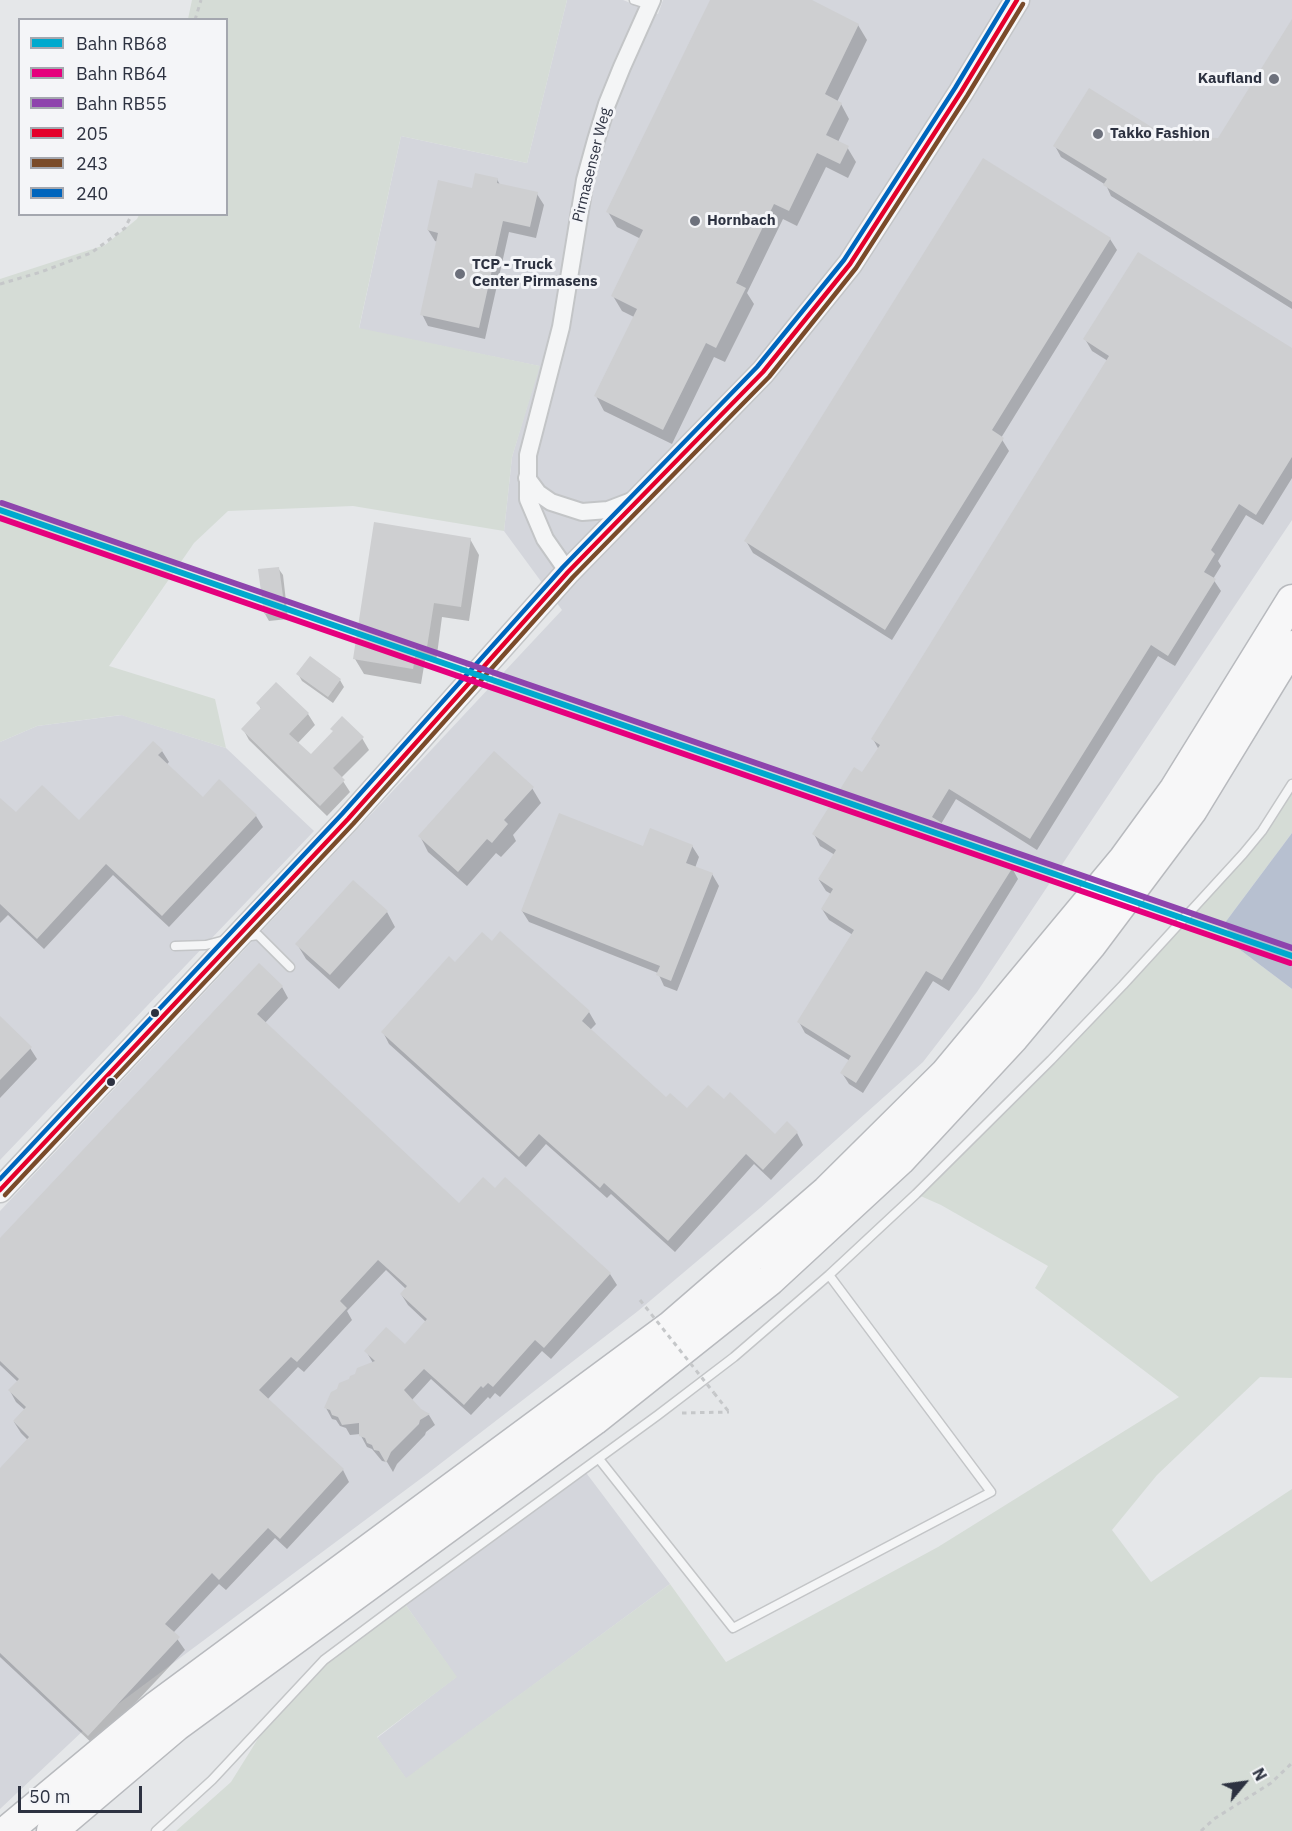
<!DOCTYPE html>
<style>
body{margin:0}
#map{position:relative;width:1292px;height:1831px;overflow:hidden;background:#e5e7e9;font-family:"IBM Plex Sans",sans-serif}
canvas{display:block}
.legend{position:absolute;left:18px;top:18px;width:210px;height:198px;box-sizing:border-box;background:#f4f5f8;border:2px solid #a4a7af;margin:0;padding:8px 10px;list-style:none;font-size:18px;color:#2d3241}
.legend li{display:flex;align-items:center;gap:12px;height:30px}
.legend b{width:30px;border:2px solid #a4a7af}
.north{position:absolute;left:1214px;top:1753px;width:60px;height:60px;-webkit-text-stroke:4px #f4f5f8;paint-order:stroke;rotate:61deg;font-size:16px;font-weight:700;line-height:24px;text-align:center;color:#2d3241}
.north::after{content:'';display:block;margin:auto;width:21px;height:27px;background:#2d3241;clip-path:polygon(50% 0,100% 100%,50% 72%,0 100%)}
.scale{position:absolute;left:18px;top:1786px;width:124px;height:27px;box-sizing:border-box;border:3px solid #2d3241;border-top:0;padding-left:8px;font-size:18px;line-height:21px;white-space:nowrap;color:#2d3241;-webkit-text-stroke:4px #f4f5f8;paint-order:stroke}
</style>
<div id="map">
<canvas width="1292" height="1831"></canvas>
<ul class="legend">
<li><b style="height:8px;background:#00a9ce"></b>Bahn RB68</li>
<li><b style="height:8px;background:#e5007d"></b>Bahn RB64</li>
<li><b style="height:8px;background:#8e44ad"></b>Bahn RB55</li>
<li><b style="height:8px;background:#e4002b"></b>205</li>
<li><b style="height:8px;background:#7a4b2a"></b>243</li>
<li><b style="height:8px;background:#0065bd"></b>240</li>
</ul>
<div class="north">N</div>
<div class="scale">50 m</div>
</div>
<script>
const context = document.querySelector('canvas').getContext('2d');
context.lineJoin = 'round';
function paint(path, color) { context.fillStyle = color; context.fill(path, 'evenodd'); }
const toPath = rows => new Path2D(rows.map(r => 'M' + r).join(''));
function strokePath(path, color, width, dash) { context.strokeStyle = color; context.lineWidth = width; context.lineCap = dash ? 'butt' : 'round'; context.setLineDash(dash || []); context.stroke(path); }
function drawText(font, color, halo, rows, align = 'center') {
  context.font = font + ' "IBM Plex Sans",sans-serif'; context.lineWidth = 6; context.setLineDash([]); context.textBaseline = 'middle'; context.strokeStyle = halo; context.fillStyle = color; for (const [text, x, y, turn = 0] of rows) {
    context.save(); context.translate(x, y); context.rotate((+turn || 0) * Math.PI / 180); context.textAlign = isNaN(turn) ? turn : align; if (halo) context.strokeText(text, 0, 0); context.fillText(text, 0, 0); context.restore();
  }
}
const built = toPath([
 [567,0,623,0,658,14,663,0,1292,0,1292,520,977,992,923,1062,760,1208,638,1311,427,1474,86,1728,0,1809,0,1211,562,610,504,531,512,457,539,366,359,329,401,136,527,163],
 [122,715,226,748,314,831,0,1160,0,742,37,726],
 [584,1470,670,1584,406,1779,377,1738,456,1677,403,1601]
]);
const green = toPath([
 [192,0,567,0,527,163,401,136,359,328,540,366,512,457,504,531,353,506,228,511,194,543,109,666,215,699,226,748,121,715,37,726,0,742,0,279,105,245,137,219,139,215,226,214,226,20,188,19],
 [1292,783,1292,833,1224,924,1239,949,1292,989,1292,1378,1260,1377,1157,1475,1112,1530,1151,1582,1292,1489,1292,1831,176,1831,231,1782,274,1713,324,1660,403,1601,457,1677,377,1737,406,1778,670,1584,726,1662,938,1547,1179,1397,1035,1288,1048,1266,941,1205,916,1194,1051,1060,1243,854]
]);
const water = toPath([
 [1292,833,1292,989,1239,949,1224,924]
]);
const shadow = toPath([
 [712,0,808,0,858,25,867,40,837,102,841,104,849,119,838,142,847,147,856,162,848,178,826,167,797,226,783,219,747,293,754,304,725,362,714,357,672,444,604,411,596,396,634,317,622,311,613,296,641,239,617,227,608,212],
 [1292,22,1292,309,1111,196,1106,185,1061,157,1055,146,1165,138,1219,140],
 [497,179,500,185,537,194,544,205,536,238,509,232,485,339,428,326,422,314,438,242,435,241,428,230,473,190],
 [1110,239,1117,250,1001,438,1009,451,892,640,753,553,746,541],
 [1085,339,1292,350,1292,478,1263,525,1246,515,1218,561,1221,566,1213,579,1221,591,1175,666,1158,656,1037,850,956,799,941,824,1012,868,1018,879,949,991,933,981,863,1093,849,1084,842,1073,850,1061,805,1033,799,1022,853,935,829,920,822,909,831,894,826,891,819,880,835,855,820,846,814,834,863,774,879,750,873,739,1108,361,1092,351],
 [470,539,479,555,469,621,442,617,436,662,425,660,421,684,364,674,355,659],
 [278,568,283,575,288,619,269,621,265,614],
 [298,674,340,680,344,687,333,703,302,681],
 [276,684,308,714,315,725,297,744,311,757,362,738,369,750,341,778,350,792,327,816,249,740,243,729,261,709,258,703],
 [162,751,169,762,166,765,203,799,256,816,263,827,169,927,113,875,44,949,8,915,0,923,0,800,16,814,79,822],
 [532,788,541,803,513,835,516,841,501,857,496,853,467,886,428,852,420,836],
 [692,846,699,857,695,868,712,874,719,886,677,991,664,986,658,973,529,922,522,911],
 [387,912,395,927,339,989,306,959,297,944],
 [501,933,589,1012,596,1024,590,1030,666,1099,687,1110,724,1102,775,1136,787,1124,797,1133,803,1145,771,1180,754,1164,675,1252,611,1194,607,1198,546,1144,526,1167,389,1044,383,1032,455,964,492,943],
 [282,987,288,998,264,1024,459,1205,495,1190,505,1179,610,1274,617,1285,551,1359,542,1351,500,1397,495,1393,490,1399,488,1397,471,1415,431,1379,411,1401,420,1410,429,1415,435,1425,426,1432,425,1435,397,1464,393,1472,387,1462,382,1461,372,1449,367,1447,360,1434,350,1435,346,1428,340,1426,336,1420,332,1419,326,1408,350,1380,373,1363,366,1351,405,1346,426,1322,408,1305,401,1294,406,1289,386,1270,347,1311,352,1320,304,1372,298,1367,267,1400,343,1470,349,1482,287,1549,275,1538,226,1590,219,1584,173,1633,185,1650,95,1746,0,1657,0,1470,28,1440,21,1433,14,1422,25,1410,16,1402,10,1391,18,1382,0,1365,0,1241],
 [0,1019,30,1048,37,1059,0,1098]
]);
const building = toPath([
 [710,0,812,0,859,24,825,94,842,103,826,135,849,146,840,164,817,153,789,211,774,204,736,283,746,288,716,348,706,343,663,430,594,396,637,309,611,296,643,230,606,212],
 [1292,19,1292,302,1103,185,1107,179,1053,146,1089,88,1166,136,1218,138],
 [983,158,1111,238,992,430,1004,438,885,630,744,541],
 [475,173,498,178,497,183,538,192,530,227,503,221,479,328,420,315,438,233,427,230,438,180,472,188],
 [1138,252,1292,348,1292,457,1256,515,1239,504,1211,550,1215,554,1204,572,1216,579,1168,656,1151,645,1030,839,949,789,932,817,1013,867,942,980,926,971,856,1083,840,1073,851,1056,797,1022,854,930,821,909,833,889,818,879,836,850,812,834,854,767,862,772,880,745,871,739,1109,356,1083,339],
 [374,522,471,538,461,607,434,603,427,647,417,645,413,669,353,659],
 [279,567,285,611,264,614,258,569],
 [310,656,341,679,328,697,296,674],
 [276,682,309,713,289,734,311,754,333,731,330,729,342,716,364,737,333,768,345,780,320,806,241,729,261,708,256,703],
 [153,741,163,750,158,755,203,797,219,779,257,815,162,916,106,864,37,939,0,904,0,798,16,812,42,785,79,820],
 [494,751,534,787,504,820,508,824,492,843,487,839,458,872,418,836],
 [559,813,643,846,650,828,693,845,686,863,713,873,671,981,656,975,660,966,521,911],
 [353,880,388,911,330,975,295,944],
 [500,931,590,1011,582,1021,666,1097,670,1093,687,1108,708,1085,724,1099,730,1092,775,1134,787,1121,798,1132,763,1170,746,1154,668,1241,604,1183,600,1188,539,1134,519,1157,381,1032,449,956,455,962,482,932,492,941],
 [259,963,283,986,257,1014,459,1203,483,1177,495,1188,505,1177,611,1273,544,1348,535,1340,493,1387,488,1383,483,1388,481,1386,464,1405,424,1369,404,1390,421,1409,430,1414,420,1420,419,1424,391,1452,386,1463,379,1451,374,1450,372,1445,367,1443,365,1438,359,1436,359,1423,342,1425,338,1417,332,1415,330,1410,324,1408,331,1392,337,1389,339,1383,349,1379,350,1376,355,1374,357,1368,375,1361,364,1351,386,1327,405,1344,427,1319,400,1294,407,1286,378,1260,340,1301,347,1308,297,1362,291,1357,259,1390,344,1469,280,1539,268,1528,219,1580,212,1573,165,1624,180,1637,88,1736,0,1653,0,1468,29,1437,13,1421,26,1407,8,1390,19,1379,0,1361,0,1238],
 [0,1016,32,1047,0,1080]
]);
const path = toPath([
 [195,20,201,0],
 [0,284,41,272,91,253,125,228,132,214],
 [714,1393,729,1412],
 [682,1413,729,1412],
 [1201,1831,1214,1819,1271,1783,1292,1763]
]);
const lane = toPath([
 [634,0,650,5],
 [244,937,258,935,290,967],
 [175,946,206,945,225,940],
 [599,1459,733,1628,991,1492,829,1275],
 [156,1831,212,1780,324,1660,403,1601,658,1415,734,1357,829,1275,916,1194,1051,1060,1123,985,1243,854,1262,831,1292,784]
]);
const street = toPath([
 [527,478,538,493,551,502,582,512,608,510,634,500],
 [568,572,545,539,528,499,528,455,561,327,585,180,596,140,607,104,622,67,652,0]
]);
const secondary = toPath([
 [0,1190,348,819,568,572,763,372,850,264,961,92,1017,0]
]);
const highway = toPath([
 [7,1831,157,1706,671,1326,827,1191,945,1074,1124,859,1175,789,1292,600],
 [52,1831,176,1726,594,1420,770,1280,900,1160,1014,1037,1090,946,1192,810,1292,646]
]);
const pathBridge = toPath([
 [640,1300,714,1393]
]);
const bus1 = toPath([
 [0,1190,348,819,568,572,763,372,850,264,961,92,1017,0]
]);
const bus2 = toPath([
 [5,1195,353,824,573,577,769,377,856,268,967,96,1023,4]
]);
const bus3 = toPath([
 [0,1179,342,814,563,567,757,367,844,260,955,88,1008,0]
]);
const rail1 = toPath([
 [0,510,1292,956]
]);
const rail2 = toPath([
 [0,518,1290,963]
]);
const rail3 = toPath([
 [2,503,1292,948]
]);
const markers = [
 [1274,79,6,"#6d717c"],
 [1098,134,6,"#6d717c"],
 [695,221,6,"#6d717c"],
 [460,274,6,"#6d717c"],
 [155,1013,5,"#2d3241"],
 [111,1082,5,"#2d3241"]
];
const poiNames = [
 ["Kaufland",1262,79,"right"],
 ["Takko Fashion",1110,134],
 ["Hornbach",707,221],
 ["TCP - Truck",472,265],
 ["Center Pirmasens",472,282]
];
const streetNames = [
 ["Pirmasenser Weg",592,165,-76]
];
paint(built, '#d4d6dc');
paint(green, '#d5dcd6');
paint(water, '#b7c0d0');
paint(shadow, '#0003');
paint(building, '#cecfd1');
strokePath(lane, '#c3c5c7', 11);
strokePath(street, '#c3c5c7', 20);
strokePath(secondary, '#c3c5c7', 27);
strokePath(highway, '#b8babe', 33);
strokePath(path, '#c5c7c9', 3, [4.5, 4.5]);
strokePath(lane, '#f4f5f6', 8);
strokePath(street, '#f4f5f6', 16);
strokePath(secondary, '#f7f7f8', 24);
strokePath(highway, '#f7f7f8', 30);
strokePath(pathBridge, '#c5c7c9', 3, [4.5, 4.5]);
strokePath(bus1, '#e4002b', 4.5);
strokePath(bus2, '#7a4b2a', 4.5);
strokePath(bus3, '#0065bd', 4.5);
strokePath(rail1, '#00a9ce', 6);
strokePath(rail2, '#e5007d', 6);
strokePath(rail3, '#8e44ad', 6);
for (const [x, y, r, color] of markers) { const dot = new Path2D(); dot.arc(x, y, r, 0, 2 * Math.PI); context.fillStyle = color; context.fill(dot); strokePath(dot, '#f4f5f8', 2); }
drawText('bold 15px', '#2d3241', '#f4f5f8', poiNames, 'left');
drawText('15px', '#2d3241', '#f4f5f8', streetNames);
</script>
